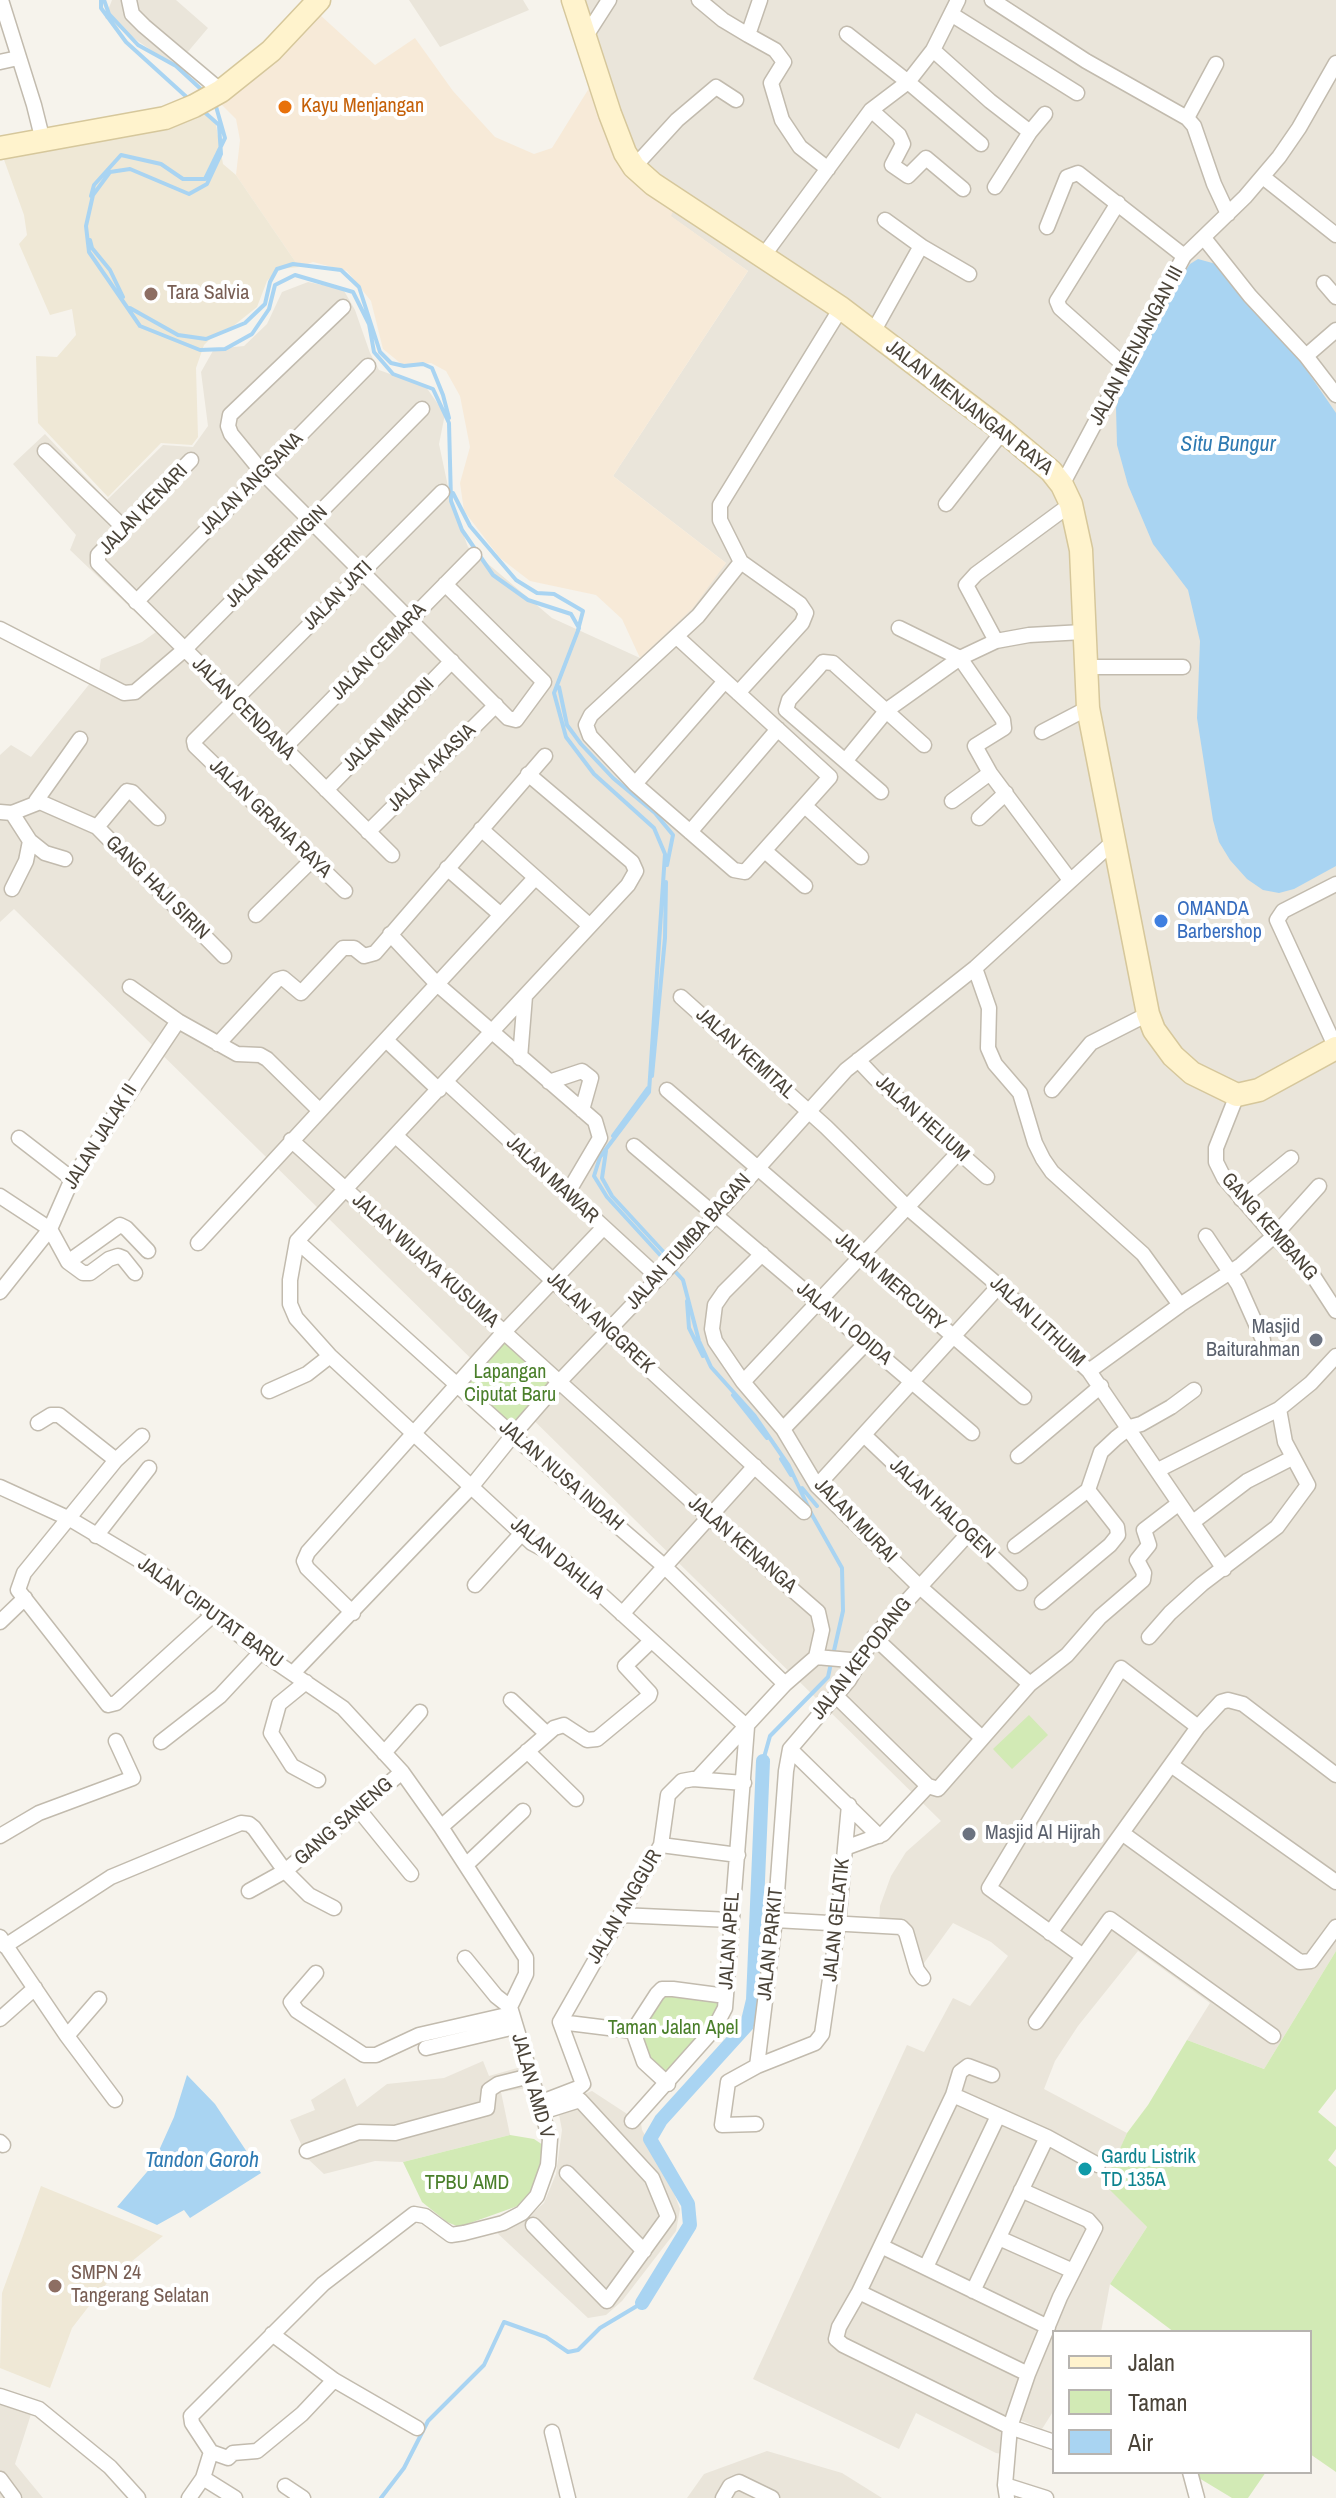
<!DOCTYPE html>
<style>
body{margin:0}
#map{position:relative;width:1336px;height:2498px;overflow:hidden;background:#f6f3ec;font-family:"Archivo Narrow",sans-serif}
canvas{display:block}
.legend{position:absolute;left:1052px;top:2330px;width:260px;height:144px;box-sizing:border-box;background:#fff;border:2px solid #b7b4b0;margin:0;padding:10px 14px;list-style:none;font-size:24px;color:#4b4439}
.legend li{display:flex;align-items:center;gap:16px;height:40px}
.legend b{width:40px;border:2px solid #b7b4b0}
</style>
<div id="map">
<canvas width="1336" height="2498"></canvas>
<ul class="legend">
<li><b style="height:10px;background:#fff3cd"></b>Jalan</li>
<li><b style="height:22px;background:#d2eab5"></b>Taman</li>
<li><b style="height:22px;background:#a9d4f2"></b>Air</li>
</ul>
</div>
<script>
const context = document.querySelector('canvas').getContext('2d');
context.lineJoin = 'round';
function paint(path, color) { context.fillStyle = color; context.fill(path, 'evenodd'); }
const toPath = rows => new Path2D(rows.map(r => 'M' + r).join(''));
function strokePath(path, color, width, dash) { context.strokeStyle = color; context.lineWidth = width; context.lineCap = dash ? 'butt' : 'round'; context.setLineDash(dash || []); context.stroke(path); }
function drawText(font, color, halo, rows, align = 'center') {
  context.font = font + ' "Archivo Narrow",sans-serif'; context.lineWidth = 8; context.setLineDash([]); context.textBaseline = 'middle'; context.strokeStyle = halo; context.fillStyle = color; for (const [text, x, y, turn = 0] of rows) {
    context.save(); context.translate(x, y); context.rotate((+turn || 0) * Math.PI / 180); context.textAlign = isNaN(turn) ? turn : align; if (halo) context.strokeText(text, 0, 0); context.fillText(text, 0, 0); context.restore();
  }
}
const residential = toPath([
 [112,0,176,0,208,28,175,67,105,18],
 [409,0,523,0,529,10,440,47],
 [583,0,1336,0,1336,1951,1264,2069,1187,2040,1210,2003,1138,1951,1078,2026,1055,2061,1044,2089,1127,2133,1105,2184,1147,2227,1110,2284,1101,2332,1054,2332,1054,2410,1042,2429,1020,2420,1015,2433,1016,2456,996,2453,916,2413,899,2449,753,2379,907,2045,924,2052,953,1998,970,2006,1008,1956,991,1942,953,1923,919,1970,906,1927,879,1926,880,1906,891,1876,906,1852,941,1821,14,909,0,922,0,755,11,745,31,757,99,672,101,659,142,642,156,632,70,550,76,535,13,464,45,434,107,500,163,445,193,447,208,426,201,372,214,349,244,346,267,324,282,292,308,282,343,289,355,310,370,353,379,370,426,387,445,414,439,444,451,501,468,547,552,618,640,658,726,563,613,476,748,271,670,216,643,183],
 [483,2061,489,2076,528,2065,534,2087,501,2092,510,2135,403,2162,375,2161,324,2174,308,2159,290,2120,315,2110,311,2100,345,2078,357,2107,387,2084,444,2078],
 [592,2091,641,2123,642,2130,665,2169,680,2209,676,2231,622,2301,606,2315,588,2318,495,2231,525,2220,544,2203,556,2174,562,2130,557,2104],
 [0,2395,34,2405,15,2464,43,2498,0,2498],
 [767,2451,842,2473,882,2498,687,2498,704,2474]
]);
const commercial = toPath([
 [319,14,375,65,415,38,453,91,495,137,534,154,552,148,591,85,618,157,677,203,671,216,748,271,613,476,726,563,693,608,640,658,622,619,596,595,530,581,500,558,464,511,460,483,470,447,460,396,446,371,431,363,404,366,383,349,371,301,347,271,313,262,299,267,236,175,240,140,236,119,221,104,276,63]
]);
const education = toPath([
 [206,110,216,125,223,164,236,175,299,267,279,269,267,281,257,307,232,327,214,335,204,345,196,368,198,437,192,445,161,443,108,497,38,423,36,356,57,357,76,335,72,309,50,315,19,244,27,235,24,215,3,157],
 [41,2186,163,2236,110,2279,72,2328,50,2388,0,2368,2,2293]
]);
const green = toPath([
 [504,1337,555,1383,512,1429,463,1384],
 [1029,1715,1048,1735,1012,1769,993,1749],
 [1336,1951,1336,2089,1318,2112,1336,2127,1336,2149,1328,2160,1336,2167,1336,2472,1310,2454,1310,2332,1174,2332,1110,2284,1147,2227,1104,2184,1127,2133,1148,2105,1187,2040,1264,2069],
 [657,1994,726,1996,706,2038,668,2084,633,2031],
 [510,2135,534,2139,546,2147,540,2179,526,2203,459,2227,447,2222,422,2202,403,2162],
 [1189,2472,1266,2472,1248,2498,1232,2498]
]);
const water = toPath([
 [1198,259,1216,264,1297,356,1336,413,1336,866,1294,889,1279,893,1263,890,1247,879,1230,860,1219,842,1213,820,1197,718,1200,641,1188,590,1153,544,1128,485,1117,445,1116,408,1122,389,1176,284,1190,264],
 [187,2075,215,2104,261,2173,190,2218,184,2210,157,2225,117,2207,152,2166,174,2117]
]);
const stream = toPath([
 [101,0,101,8,126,42,191,101],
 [104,0,109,14,138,45,176,66,203,91],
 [201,109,219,125,221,154,207,184,189,194,130,169,110,172,93,195,86,226,89,252,140,326,200,350,225,349,252,334,269,309,275,285,295,275,353,292,369,324,374,352,393,374,433,389,449,423,451,501,462,530,493,575,528,600,571,614,579,628,554,693,566,737,594,774,654,828,665,854,649,1092,600,1157,594,1176,607,1197,683,1280,699,1341,711,1367,754,1415,789,1466,811,1513,842,1568,843,1611,833,1655],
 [91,196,94,185,121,155,161,164,183,179,205,179,225,138,215,103],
 [90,240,92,248,110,270,123,297],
 [130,308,178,335,206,339,245,323,265,304,270,282,277,269,293,264,341,270,359,287,380,352,391,363,404,366,423,364,432,368,443,395,449,418],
 [453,493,470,526,516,580,537,593,554,594,583,611,578,630],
 [559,687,567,725,581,744,613,778,655,813,673,835,667,865],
 [652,1076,665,938,666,882],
 [613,1136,648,1088],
 [606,1151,602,1178,612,1196,671,1260],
 [687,1301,689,1328,703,1356],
 [733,1395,767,1438],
 [781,1459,791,1475],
 [802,1488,817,1506],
 [763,1761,770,1736,828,1677,831,1663],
 [381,2498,404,2468,428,2421,484,2365,504,2322,546,2337,568,2352,578,2350,600,2328,642,2303]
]);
const canal = toPath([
 [642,2303,690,2225,688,2204,650,2139,661,2120,747,2025,753,2000,763,1761]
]);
const minor = toPath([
 [1,0,34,105,43,141],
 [129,0,132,14,144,26,221,91],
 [699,0,723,20,748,35],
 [760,0,748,35,775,50,784,62,771,83,782,120,800,147,828,169],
 [992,0,1086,61,1187,118,1194,126,1214,184,1228,214],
 [951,14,1077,93],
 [847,34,908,82,981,144],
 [584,39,609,0],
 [933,50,990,101,1030,132],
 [0,62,18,58],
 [871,110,899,135,903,144,892,165,908,176,926,158,963,189],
 [1187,118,1216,64],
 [634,167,677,120,716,87,736,100],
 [1263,177,1336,235],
 [995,187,1030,132,1045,114],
 [1118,203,1057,301,1060,308,1125,366],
 [1047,227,1067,177,1078,173,1184,256],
 [1204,238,1250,296,1306,356,1336,395],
 [921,246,969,274],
 [764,255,871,110,908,82,933,50,958,0],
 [1324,283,1336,297],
 [343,307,230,415,228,426,231,434,263,473,508,718,516,720,544,682,445,584],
 [873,332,921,246,885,220],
 [1306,356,1336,330],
 [45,451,124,528],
 [191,460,98,555,98,563,392,855],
 [1062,485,1184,256,1245,197,1279,157,1299,128,1336,63],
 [946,504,1003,431],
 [136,602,368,366],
 [899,628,960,658,1003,720,1004,728,975,746,990,773,1070,880],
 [0,629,124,693,135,692,184,650,422,409],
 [677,637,830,777,745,872,734,870,635,784,590,736,586,725,591,715,698,616,741,562],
 [996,641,966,585,976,574,1071,504],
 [1084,667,1183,667],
 [738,693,802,623,806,613,800,604,741,562,720,520,720,505,841,308],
 [1042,732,1088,708],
 [284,748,474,555],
 [846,760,887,710,960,658,996,641,1029,635,1083,632],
 [528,774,632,862,636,871,628,885,297,1241,290,1280,290,1304,296,1318,330,1356,532,1543,562,1559,747,1727],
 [635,784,725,681],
 [326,790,452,661],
 [881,792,786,710,789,700,818,668,823,662,833,663,924,745],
 [36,801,80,739],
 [952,801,990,773],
 [805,806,861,857],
 [0,812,12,813,40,802,97,827,224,956],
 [979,818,1006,793],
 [97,827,127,791,132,792,158,818],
 [481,829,589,925],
 [368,832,496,705],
 [690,832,778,729],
 [30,841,45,853,65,859],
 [765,851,805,886],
 [447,868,501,915],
 [1336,884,1283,911,1277,920,1336,1048],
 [12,889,26,861,30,841,12,813],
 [345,891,195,746,194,741,442,492],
 [256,915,312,860],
 [390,934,437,984,595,1121,600,1138,567,1194],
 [975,968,989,1008,988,1048,995,1064,1020,1093,1035,1143,1043,1159,1052,1172,1143,1254,1180,1305],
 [130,987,178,1021,237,1054,260,1055,267,1059,319,1110],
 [681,997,826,1127,908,1208,999,1286,1089,1371,1224,1569],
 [386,1040,439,1090],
 [218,1044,277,980,283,978,301,993,343,948,354,948,364,956,375,953,545,756],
 [520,1058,525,996],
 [858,1060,875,1078,987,1177],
 [446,1082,659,1278],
 [549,1082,582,1071,591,1078,582,1110],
 [667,1090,1024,1397],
 [1052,1090,1091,1043,1148,1014],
 [1237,1095,1216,1148,1216,1162,1224,1178,1274,1236,1310,1271,1336,1311],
 [396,1136,804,1512],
 [19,1138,72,1179],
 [291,1140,709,1517,818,1612,822,1630,816,1657,785,1684,698,1778],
 [634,1146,972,1433],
 [0,1196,50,1229,68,1262,83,1273,90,1273,109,1259,118,1256,123,1258,135,1273],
 [1241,1199,1291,1158],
 [1206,1236,1238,1284,1263,1340],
 [297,1241,525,1446,664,1566,785,1684],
 [198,1243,535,878],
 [762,1254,724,1292,715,1305,712,1329,715,1341,743,1382,783,1429,817,1486,920,1587,1030,1684],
 [68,1262,120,1225,126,1228,148,1251],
 [0,1292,50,1229,72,1179,178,1021],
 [1089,1371,1180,1305,1241,1265,1274,1236,1319,1186],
 [743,1382,958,1153],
 [269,1391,307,1374,330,1356],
 [38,1423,51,1415,59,1415,116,1460],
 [783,1429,866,1343],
 [864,1435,1020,1583],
 [142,1436,116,1460,24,1573,18,1590,108,1705,116,1703,214,1614],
 [1018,1456,1101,1386],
 [1158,1470,1279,1409,1311,1383,1336,1356],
 [817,1486,999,1286],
 [0,1487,70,1519,159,1572,261,1652,343,1708,402,1772,441,1827,526,1958,526,1974,510,2007,550,2139,548,2165,537,2196,522,2213,503,2223,464,2233,451,2235,425,2216,414,2214,323,2284,191,2416,192,2423,211,2452,203,2478,189,2498],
 [1193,1522,1247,1481,1292,1458],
 [96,1536,149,1468],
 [1015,1546,1088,1490,1101,1452,1116,1438,1130,1427,1141,1424,1171,1407,1194,1390],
 [475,1585,522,1533],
 [1042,1602,1110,1545,1118,1535,1117,1527,1088,1490],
 [353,1613,307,1568,304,1561,308,1552,504,1332,603,1228],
 [622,1614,755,1466],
 [0,1622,25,1598],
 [874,1637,982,1738],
 [1149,1637,1170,1613,1202,1584,1277,1527,1308,1485,1285,1442,1279,1409],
 [816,1657,862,1661],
 [293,1673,472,1486,513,1435,559,1382,667,1269,846,1070,975,968,1113,842],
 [306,1682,279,1704,271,1733,292,1766,318,1780],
 [836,1696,928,1786,938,1789,1030,1684,1067,1655,1100,1617,1143,1580,1144,1573,1137,1560,1149,1545,1144,1530,1178,1504],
 [511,1700,547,1734],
 [161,1742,220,1696,261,1652],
 [790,1749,879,1836],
 [527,1751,576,1799],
 [384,1753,420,1712],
 [1171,1765,1336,1882],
 [359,1810,411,1874],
 [441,1827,554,1728,564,1725,587,1740,597,1739,649,1696,650,1693,625,1666,651,1641],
 [1122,1833,1300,1962,1311,1961,1336,1927],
 [0,1836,39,1813,133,1778,116,1741],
 [661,1845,738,1855],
 [845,1848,883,1834,928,1786],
 [466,1865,523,1811],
 [249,1891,285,1871,309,1895,334,1908],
 [620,1915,731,1920],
 [775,1920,901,1927,906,1932,917,1970,923,1978],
 [1050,1933,1198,1727,1221,1702,1228,1700,1243,1704,1336,1775],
 [0,1937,67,2036,99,1999],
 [5,1946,111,1877,241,1823,249,1824,254,1828,285,1871,402,1772],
 [1083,1956,989,1888,1121,1668,1198,1727],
 [465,1958,496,1996,510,2007],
 [316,1973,291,2002,297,2011,364,2055,376,2055,419,2035,511,2014],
 [0,2019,35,1988],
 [560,2022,661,1845,668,1795,682,1781,693,1779,744,1783],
 [560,2022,633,2031],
 [1036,2022,1110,1919,1273,2036],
 [67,2036,115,2100],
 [426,2048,515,2027],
 [757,2066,775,1920,786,1771,790,1749,849,1680,874,1637,968,1534],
 [992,2075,968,2066,960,2072,953,2095,859,2292,839,2327,836,2339,843,2345,1010,2427,1054,2442],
 [668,2084,644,2062,633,2031,657,1994,662,1989,673,1989,726,1996],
 [953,2095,1047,2137,1098,2165],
 [539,2103,578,2088,583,2084,560,2022],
 [632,2121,714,2029,725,2008,747,1727],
 [756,2124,722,2125,728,2082,757,2066,815,2043,822,2034,838,1924,849,1805],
 [0,2142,3,2145],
 [307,2151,359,2132,395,2133,487,2108,489,2090,498,2084,530,2076],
 [567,2173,644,2251],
 [533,2225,607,2301,668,2217,652,2178,580,2100,542,2112],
 [999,2238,1073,2271],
 [881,2246,1048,2327],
 [926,2267,998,2116],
 [973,2291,1047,2137],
 [859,2292,1028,2374],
 [272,2334,334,2380,417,2428],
 [0,2396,39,2409,110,2467,138,2498],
 [552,2432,568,2498],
 [211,2452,228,2458,233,2453,257,2451,302,2414,334,2380],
 [1190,2472,1197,2498],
 [203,2478,235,2498],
 [0,2479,14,2498],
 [1005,2485,1046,2498],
 [285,2486,303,2498],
 [723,2498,730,2486,739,2482,772,2498],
 [1007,2498,1005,2485,1010,2427,1028,2374,1060,2297,1095,2228,1088,2220,1021,2190]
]);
const secondary = toPath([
 [573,0,610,114,625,153,634,167,653,184,841,308,1003,431,1051,471,1062,485,1071,504,1081,550,1088,708,1148,1014,1154,1030,1173,1056,1192,1073,1237,1095,1259,1090,1336,1048],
 [0,148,165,118,194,106,221,91,271,51,319,0]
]);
const markers = [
 [285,107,8,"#e8710a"],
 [151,294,8,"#8d6e63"],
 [1161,921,8,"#3f7fe0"],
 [1316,1340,8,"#6b7280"],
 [969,1834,8,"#6b7280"],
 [1085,2169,8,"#0f9aa8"],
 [55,2286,8,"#8d6e63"]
];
const foodNames = [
 ["Kayu Menjangan",301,107]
];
const educationNames = [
 ["Tara Salvia",167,294],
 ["SMPN 24",71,2274],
 ["Tangerang Selatan",71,2297]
];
const streetNames = [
 ["JALAN MENJANGAN III",1137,346,-62],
 ["JALAN MENJANGAN RAYA",969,408,38],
 ["JALAN ANGSANA",252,484,-45],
 ["JALAN KENARI",144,510,-46],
 ["JALAN BERINGIN",277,557,-45],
 ["JALAN JATI",338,596,-45],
 ["JALAN CEMARA",379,652,-46],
 ["JALAN CENDANA",243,709,45],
 ["JALAN MAHONI",389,725,-46],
 ["JALAN AKASIA",432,768,-45],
 ["JALAN GRAHA RAYA",270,819,44],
 ["GANG HAJI SIRIN",157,888,45],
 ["JALAN KEMITAL",745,1054,42],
 ["JALAN HELIUM",922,1119,42],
 ["JALAN JALAK II",101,1137,-58],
 ["JALAN MAWAR",552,1180,43],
 ["GANG KEMBANG",1269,1227,49],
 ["JALAN TUMBA BAGAN",689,1242,-48],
 ["JALAN WIJAYA KUSUMA",425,1261,42],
 ["JALAN MERCURY",890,1282,41],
 ["JALAN LITHUIM",1037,1322,43],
 ["JALAN ANGGREK",600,1323,43],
 ["JALAN I ODIDA",844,1324,40],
 ["JALAN NUSA INDAH",561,1476,41],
 ["JALAN HALOGEN",942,1509,43],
 ["JALAN MURAI",855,1521,46],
 ["JALAN KENANGA",742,1545,41],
 ["JALAN DAHLIA",557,1559,40],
 ["JALAN CIPUTAT BARU",210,1613,36],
 ["JALAN KEPODANG",862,1659,-52],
 ["GANG SANENG",344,1822,-41],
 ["JALAN ANGGUR",625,1907,-60],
 ["JALAN GELATIK",837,1920,-84],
 ["JALAN APEL",730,1941,-86],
 ["JALAN PARKIT",771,1944,-84],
 ["JALAN AMD V",532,2086,74]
];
const shopNames = [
 ["OMANDA",1177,910],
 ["Barbershop",1177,933]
];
const worshipNames = [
 ["Masjid",1300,1328],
 ["Baiturahman",1300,1351],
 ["Masjid Al Hijrah",985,1834,"left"]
];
const parkNames = [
 ["Lapangan",510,1373],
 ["Ciputat Baru",510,1396],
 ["Taman Jalan Apel",673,2029],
 ["TPBU AMD",467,2184]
];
const cultureNames = [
 ["Gardu Listrik",1101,2158],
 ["TD 135A",1101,2181]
];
const waterNames = [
 ["Situ Bungur",1228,445],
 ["Tandon Goroh",202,2161]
];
paint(residential, '#eae5da');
paint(commercial, '#f7ead8');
paint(education, '#efe8d6');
paint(green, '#d2eab5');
paint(water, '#a9d4f2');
strokePath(stream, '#a9d4f2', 4);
strokePath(canal, '#a9d4f2', 14);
strokePath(minor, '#c2bbae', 17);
strokePath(secondary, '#d6c79b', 25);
strokePath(minor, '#fff', 14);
strokePath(secondary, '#fff3cd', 22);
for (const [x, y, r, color] of markers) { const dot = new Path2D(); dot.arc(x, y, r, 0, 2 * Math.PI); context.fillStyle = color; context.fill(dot); strokePath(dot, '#fff', 3); }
drawText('20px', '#c56008', '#fff', foodNames, 'left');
drawText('20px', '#785e54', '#fff', educationNames, 'left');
drawText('20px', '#4b4439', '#fff', streetNames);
drawText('20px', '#366cbe', '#fff', shopNames, 'left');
drawText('20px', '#5b616d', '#fff', worshipNames, 'right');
drawText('20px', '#4a7f2a', '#fff', parkNames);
drawText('20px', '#0d838f', '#fff', cultureNames, 'left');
drawText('italic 22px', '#2e7ab2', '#fff', waterNames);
</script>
